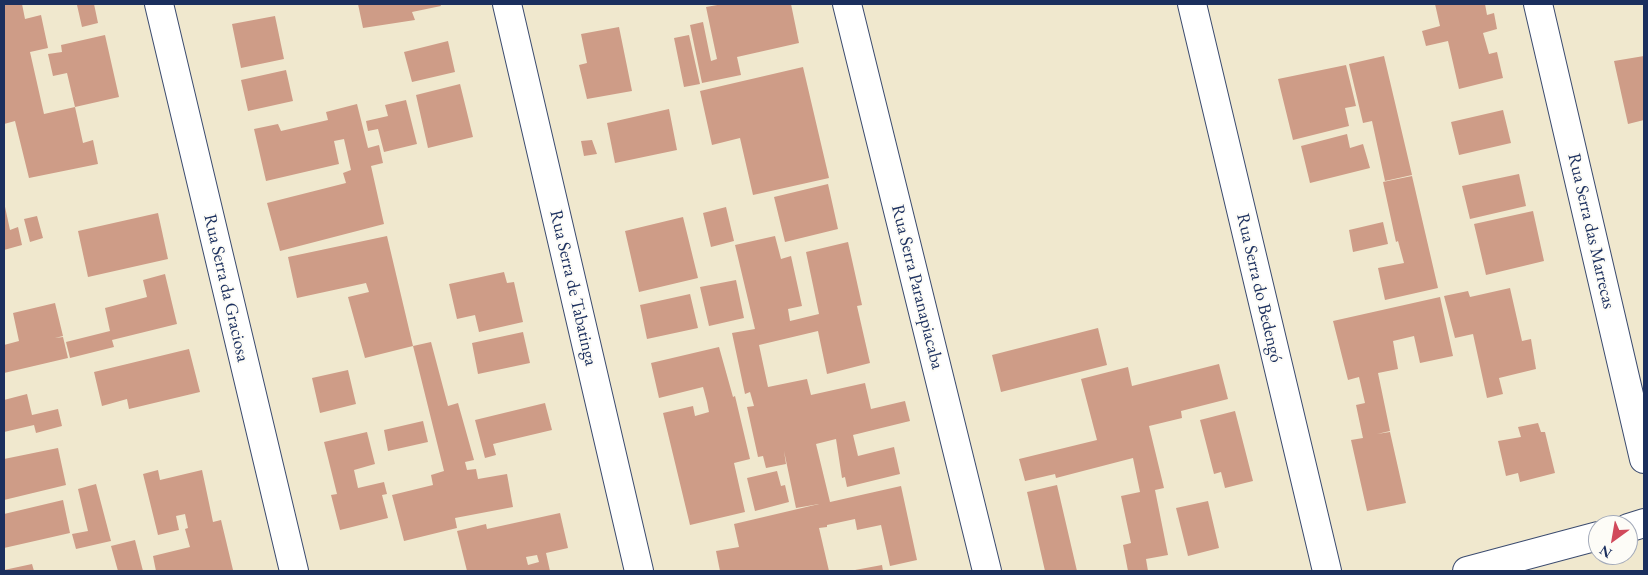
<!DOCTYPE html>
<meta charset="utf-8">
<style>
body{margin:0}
#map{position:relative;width:1648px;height:575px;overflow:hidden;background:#f0e8ce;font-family:"EB Garamond",serif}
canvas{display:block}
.frame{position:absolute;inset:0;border:5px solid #1b2f5e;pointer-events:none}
.north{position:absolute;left:1588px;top:515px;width:50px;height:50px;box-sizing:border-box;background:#fdfcf7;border:1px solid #a3aaba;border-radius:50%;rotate:212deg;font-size:14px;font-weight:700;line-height:20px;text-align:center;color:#1b2f5e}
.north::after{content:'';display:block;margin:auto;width:18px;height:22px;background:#d1495b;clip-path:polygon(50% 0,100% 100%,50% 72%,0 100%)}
</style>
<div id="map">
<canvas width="1648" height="575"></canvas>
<div class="frame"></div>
<div class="north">N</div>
</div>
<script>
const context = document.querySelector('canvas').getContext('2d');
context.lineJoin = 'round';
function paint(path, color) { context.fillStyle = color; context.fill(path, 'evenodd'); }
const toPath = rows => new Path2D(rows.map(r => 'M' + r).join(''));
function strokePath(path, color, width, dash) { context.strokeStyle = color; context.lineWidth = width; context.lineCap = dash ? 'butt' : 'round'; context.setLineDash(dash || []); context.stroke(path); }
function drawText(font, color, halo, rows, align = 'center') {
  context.font = font + ' "EB Garamond",serif'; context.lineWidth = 4; context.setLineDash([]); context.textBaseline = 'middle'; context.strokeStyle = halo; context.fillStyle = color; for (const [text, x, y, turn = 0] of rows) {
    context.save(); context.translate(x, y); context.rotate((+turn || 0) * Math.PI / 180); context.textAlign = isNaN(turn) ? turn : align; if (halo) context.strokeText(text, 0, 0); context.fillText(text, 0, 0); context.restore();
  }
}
const building = toPath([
 [4,4,22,4,25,19,41,15,48,48,30,52,44,114,75,107,67,73,53,76,48,54,62,52,61,45,105,35,119,97,75,107,83,143,93,140,98,164,29,178,15,121,4,124],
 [83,4,94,4,98,23,82,27,77,5],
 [358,4,440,4,441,6,412,12,415,20,363,28],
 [723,4,791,4,799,43,737,57,741,75,702,83,690,25,703,22,711,61,717,59,706,7],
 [1435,4,1485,4,1487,15,1494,13,1497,29,1483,33,1489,54,1497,52,1503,78,1459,89,1448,41,1426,46,1422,31,1440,26],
 [275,16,284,59,241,68,232,24],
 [619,27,632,91,587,99,579,65,587,63,581,34],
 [689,35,700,84,684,87,674,38],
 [448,41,455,72,412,82,404,52],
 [1384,56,1412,175,1385,181,1372,121,1363,123,1349,64],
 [1644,56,1644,120,1628,124,1614,61],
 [1346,65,1356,106,1345,108,1349,126,1293,140,1278,79],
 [803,67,829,178,753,195,740,138,712,145,700,91],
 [286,70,293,101,248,111,241,80],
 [460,84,473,137,428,148,416,95],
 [406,100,417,144,384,152,378,129,368,131,366,121,388,116,385,105],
 [357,104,368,148,379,145,383,163,371,166,384,224,280,251,267,203,346,183,343,173,351,170,344,139,334,141,339,164,266,181,254,129,278,124,281,131,328,120,326,112],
 [669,109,677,150,615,163,607,123],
 [1503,110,1511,143,1459,155,1451,122],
 [1347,134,1350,148,1363,144,1370,168,1310,183,1301,146],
 [592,140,597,154,584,156,581,141],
 [1519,174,1526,206,1470,219,1462,186],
 [1412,176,1438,288,1385,300,1378,268,1404,263,1398,241,1396,242,1383,182],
 [828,184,838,229,785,242,774,197],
 [4,202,10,230,18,227,22,245,4,250],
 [726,207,734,241,711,247,703,213],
 [1533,211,1544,261,1486,275,1474,224],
 [158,213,168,259,88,277,78,231],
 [37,216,43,238,30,242,24,219],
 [683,217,698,278,639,292,625,231],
 [1383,222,1388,244,1353,252,1349,230],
 [387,236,413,346,365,358,348,297,369,292,366,283,297,298,288,257],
 [775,236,781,259,791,256,802,306,788,309,790,321,819,314,806,252,848,242,862,305,857,306,870,363,827,374,818,331,759,345,768,387,807,379,811,395,865,383,871,409,905,401,910,421,853,435,858,456,894,447,900,474,847,487,845,477,842,478,836,439,816,444,830,502,901,486,917,560,890,566,881,525,857,530,855,519,827,525,827,527,819,528,829,571,720,571,716,551,739,547,734,524,819,504,796,508,784,451,786,464,766,468,763,456,758,457,747,407,754,406,750,392,745,394,732,333,755,329,735,245],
 [504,272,507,283,514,282,523,322,479,332,475,315,457,319,449,284],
 [165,274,177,324,112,340,114,347,70,358,66,342,110,331,105,308,147,297,143,280],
 [736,280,744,318,709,326,700,287],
 [1510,288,1522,341,1531,339,1536,369,1499,378,1503,394,1487,398,1473,334,1455,338,1444,296,1468,291,1470,297],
 [690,294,698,328,647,339,640,305],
 [1440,297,1453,356,1420,363,1414,336,1393,341,1398,369,1378,373,1390,431,1377,434,1390,432,1406,503,1367,511,1351,440,1363,438,1356,405,1365,403,1359,377,1348,380,1333,321],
 [55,303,63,336,55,338,63,337,68,358,4,373,4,345,19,341,13,313],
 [1098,328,1107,365,1001,392,992,355],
 [523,332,530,363,478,374,472,343],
 [431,342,448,406,458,403,474,460,465,462,467,470,476,469,478,479,507,474,513,507,455,518,457,528,404,541,392,495,433,485,431,475,444,471,413,346],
 [719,347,733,397,735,396,750,459,734,463,745,512,690,525,663,413,693,406,695,416,709,412,707,402,703,387,659,398,651,363],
 [189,349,200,392,129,409,127,399,102,406,94,372],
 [1219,364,1228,399,1181,411,1182,418,1149,426,1164,488,1155,490,1168,555,1146,559,1148,571,1128,571,1123,545,1131,543,1121,496,1140,492,1133,458,1056,478,1055,474,1025,481,1019,459,1097,440,1081,379,1128,367,1132,386],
 [348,370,356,404,320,413,312,378],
 [27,394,32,415,58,409,62,426,36,433,34,425,4,432,4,400],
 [545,403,552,430,493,444,496,455,485,458,475,420],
 [1235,411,1253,481,1225,488,1221,472,1214,474,1200,420],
 [423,421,428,442,388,451,384,430],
 [1538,423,1541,432,1545,432,1555,473,1520,482,1518,473,1506,476,1498,441,1521,437,1518,427],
 [367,432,375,464,354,470,358,488,384,482,387,494,382,495,388,518,340,530,331,495,337,494,324,442],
 [58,448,66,485,4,500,4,459],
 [158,470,160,480,202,470,213,522,221,520,233,570,227,571,156,571,153,556,190,547,185,529,188,528,185,514,176,516,179,530,158,535,143,474],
 [777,471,781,486,785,485,789,502,755,511,747,478],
 [96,484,111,541,76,549,72,534,88,531,78,489],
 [1057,485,1077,571,1045,571,1027,492],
 [63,500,70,533,4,548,4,514],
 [1208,501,1219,548,1188,556,1176,508],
 [560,513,568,548,546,553,550,571,467,571,457,531,486,524,487,529],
 [537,555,539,562,528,565,526,557],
 [135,540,143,571,118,571,111,546],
 [32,564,34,571,4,571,4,570],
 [882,565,883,571,855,571,855,570]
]);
const minor = toPath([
 [159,4,294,571],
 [507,4,639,571],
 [847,4,987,571],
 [1192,4,1327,571],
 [1538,4,1644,459],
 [1628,528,1644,523],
 [1467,571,1598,536]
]);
const streetNames = [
 ["Rua Serra das Marrecas",1591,231,77],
 ["Rua Serra Paranapiacaba",917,287,76],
 ["Rua Serra da Graciosa",226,288,77],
 ["Rua Serra de Tabatinga",573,288,77],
 ["Rua Serra do Bedengó",1259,288,77]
];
paint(building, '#ce9c87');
strokePath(minor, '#3b4b6f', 30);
strokePath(minor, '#fff', 28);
drawText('18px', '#1b2f5e', '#fdfcf7', streetNames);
</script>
